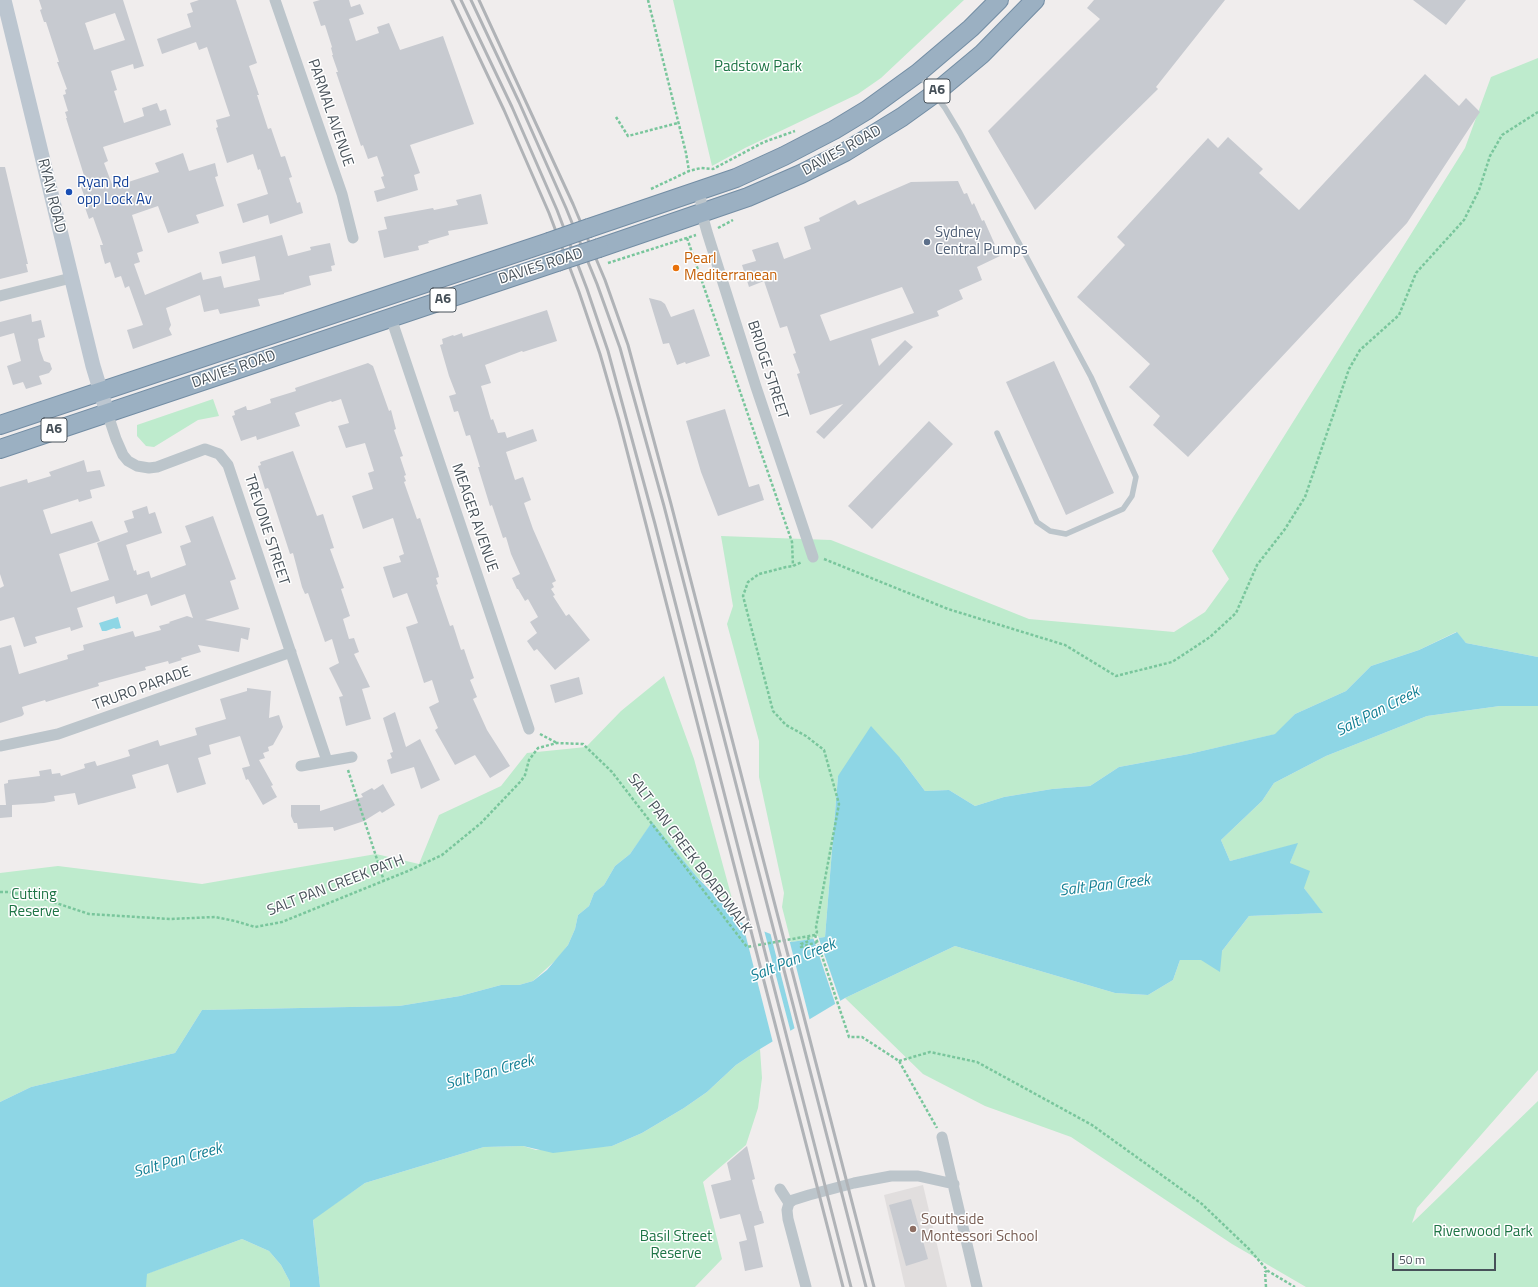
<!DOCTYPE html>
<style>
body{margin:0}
#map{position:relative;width:1538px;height:1287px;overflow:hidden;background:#f0eded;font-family:"Titillium Web",sans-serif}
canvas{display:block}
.scale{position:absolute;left:1392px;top:1253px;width:104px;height:18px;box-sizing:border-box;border:2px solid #475159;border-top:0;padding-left:5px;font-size:12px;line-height:14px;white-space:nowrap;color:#475159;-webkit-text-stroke:3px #fff;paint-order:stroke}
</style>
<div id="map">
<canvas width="1538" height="1287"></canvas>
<div class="scale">50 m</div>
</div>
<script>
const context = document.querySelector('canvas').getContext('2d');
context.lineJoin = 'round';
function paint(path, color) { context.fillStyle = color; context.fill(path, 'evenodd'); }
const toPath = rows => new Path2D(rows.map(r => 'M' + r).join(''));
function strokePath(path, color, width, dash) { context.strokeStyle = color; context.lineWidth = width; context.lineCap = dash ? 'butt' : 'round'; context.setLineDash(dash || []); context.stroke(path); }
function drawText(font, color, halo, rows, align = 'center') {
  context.font = font + ' "Titillium Web",sans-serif'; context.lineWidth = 3; context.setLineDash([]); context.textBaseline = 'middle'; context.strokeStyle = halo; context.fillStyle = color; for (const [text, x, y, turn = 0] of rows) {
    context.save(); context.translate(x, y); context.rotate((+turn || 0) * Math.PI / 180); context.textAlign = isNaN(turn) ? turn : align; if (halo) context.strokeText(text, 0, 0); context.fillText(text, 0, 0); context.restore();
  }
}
const education = toPath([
 [923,1185,947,1287,905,1287,884,1195]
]);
const green = toPath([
 [673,0,964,0,881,78,858,94,745,148,712,166],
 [1538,58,1538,657,1466,643,1456,632,1419,650,1371,666,1346,691,1295,714,1276,734,1189,754,1119,767,1090,786,1052,789,1004,797,975,806,949,790,925,791,900,758,838,776,825,937,791,942,782,907,784,893,759,777,759,741,727,624,733,606,721,536,831,540,1029,619,1174,632,1205,612,1229,579,1212,551,1465,148,1491,77],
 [213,399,219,416,198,420,154,447,146,446,137,436,137,425],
 [664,676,694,759,734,906,697,877,652,823,630,854,615,866,604,885,594,893,589,906,578,915,575,929,568,945,558,958,533,981,519,985,501,985,460,996,399,1006,202,1010,175,1053,31,1087,0,1102,0,873,58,866,202,884,376,854,419,864,439,815,501,786,527,753,586,747,621,711],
 [1500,706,1538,706,1538,1070,1417,1208,1412,1223,1538,1101,1538,1287,1306,1287,1232,1244,1071,1137,985,1106,923,1074,845,998,955,946,1115,993,1148,995,1173,980,1180,960,1201,960,1222,951,1249,916,1322,913,1304,888,1290,863,1297,844,1230,861,1221,840,1262,801,1274,783,1326,756,1427,716],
 [760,1049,762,1078,758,1108,746,1145,703,1182,722,1259,695,1287,320,1287,313,1219,365,1183,484,1147,523,1146,536,1150,612,1146,642,1133,684,1108,707,1092,736,1065],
 [242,1239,269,1251,281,1265,290,1282,290,1287,146,1287,146,1274]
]);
const water = toPath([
 [118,617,121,628,116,629,114,628,106,631,102,631,99,623],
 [1457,632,1466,643,1538,657,1538,706,1500,706,1427,716,1326,756,1274,783,1262,801,1221,840,1230,861,1298,843,1290,863,1310,871,1304,888,1323,913,1249,916,1222,951,1220,972,1201,960,1180,960,1173,980,1148,995,1115,993,955,946,845,998,760,1049,736,1065,707,1092,684,1108,642,1133,612,1146,553,1153,523,1146,484,1147,365,1183,313,1220,320,1287,290,1287,290,1282,281,1265,269,1251,242,1239,147,1274,146,1287,0,1287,0,1102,31,1087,175,1053,202,1010,399,1006,460,996,501,985,519,985,533,981,547,970,568,945,575,929,578,915,589,906,594,893,604,885,615,866,630,854,652,822,697,877,740,922,791,942,825,937,838,776,871,726,900,758,925,791,949,790,975,806,1004,797,1052,789,1090,786,1119,767,1189,754,1275,734,1295,714,1346,691,1371,666,1419,650]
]);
const pier = toPath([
 [742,921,764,930,791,1033,773,1043],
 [770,932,789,939,810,1021,795,1030],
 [817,936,818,936,841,1003,836,1006,813,937]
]);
const building = toPath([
 [39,0,123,0,144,66,134,69,133,64,111,71,117,90,114,91,124,123,144,116,142,108,157,103,160,111,166,109,171,125,103,147,108,161,104,163,113,187,159,172,155,163,183,153,189,171,215,163,218,176,215,177,224,206,196,215,199,223,168,233,158,206,132,215,143,251,137,253,140,262,134,264,145,295,201,272,203,280,221,276,224,288,260,280,255,256,222,264,219,252,282,235,288,256,311,250,310,247,330,243,335,265,331,266,332,271,309,276,311,285,284,293,284,294,258,299,260,306,220,314,218,309,204,312,200,295,166,308,171,325,169,329,172,335,133,349,127,330,143,325,129,286,125,288,121,276,115,278,110,262,105,264,101,250,100,245,103,245,93,217,89,219,82,199,85,198,81,187,87,185,66,118,67,118,65,112,68,111,63,95,66,94,65,90,67,89,57,62,59,62,46,22,44,22,40,10,42,9],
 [115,13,125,40,94,50,85,23],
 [199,0,236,0,257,63,249,66,259,95,257,95,268,129,271,128,281,157,285,156,292,177,289,178,297,203,300,202,303,213,270,224,268,215,243,223,237,204,268,194,260,169,258,170,253,154,227,163,216,128,218,127,216,120,230,116,207,47,199,50,196,42,162,54,157,39,191,27,187,14,193,12,190,3],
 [320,0,349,0,351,7,360,4,364,14,349,19,356,41,379,33,377,27,389,23,400,50,443,36,474,124,410,145,420,173,414,175,418,190,377,202,374,191,385,188,381,177,384,176,377,156,368,159,363,145,361,146,336,72,338,72,332,55,333,55,331,48,332,47,325,25,321,26,313,2],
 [1094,0,1225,0,1156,87,1158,89,1035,210,988,131,1100,19,1087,8],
 [1413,0,1466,0,1446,25],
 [1425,74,1459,106,1466,98,1480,112,1407,223,1188,457,1153,425,1160,416,1129,387,1150,364,1077,297,1125,245,1117,237,1208,138,1218,148,1228,137,1263,169,1259,173,1299,210],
 [0,167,5,167,28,264,26,264,28,272,0,279],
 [958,181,964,194,967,193,972,205,974,203,982,221,984,220,1000,256,977,267,982,280,959,290,963,299,937,311,939,316,871,339,879,366,905,340,913,347,824,439,816,432,843,404,810,415,797,374,800,373,793,354,796,353,787,326,780,328,764,281,749,287,742,265,756,261,752,250,778,242,784,259,811,249,804,227,820,221,819,218,855,200,858,205,911,182],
 [902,287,914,313,830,341,820,315],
 [481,194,488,224,448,231,449,235,428,241,429,243,418,246,419,250,384,258,378,231,387,229,384,217,433,208,434,210,458,205,456,200],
 [649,298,661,301,665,304,671,317,694,309,710,356,686,364,685,362,677,365,669,343,663,344],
 [547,310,557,341,523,352,522,351,485,365,491,383,481,386,491,420,493,419,498,433,505,432,507,438,533,429,537,441,506,452,515,480,523,477,531,500,524,503,533,529,556,581,552,583,554,587,551,589,555,595,553,596,566,616,569,614,590,640,555,670,537,649,534,651,527,641,537,633,530,622,538,617,528,599,525,601,518,589,517,589,512,578,520,574,511,554,506,537,503,538,492,505,490,506,478,467,480,467,470,435,466,436,458,411,454,412,449,396,456,394,449,376,440,345,443,344,442,339,453,335,454,336,462,333,463,337],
 [31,314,32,322,41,320,45,337,38,339,40,350,44,361,50,363,52,369,49,373,39,376,42,384,26,389,23,382,13,385,7,366,21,361,14,333,0,337,0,322],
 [1054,361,1114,493,1066,515,1006,382],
 [368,363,373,366,389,411,391,410,396,429,394,430,403,456,400,457,406,475,404,476,406,481,404,482,417,519,420,518,438,572,439,577,436,578,438,584,436,585,450,626,453,625,461,650,464,649,468,661,474,678,470,680,477,697,473,699,487,730,510,766,490,778,475,755,455,765,435,730,438,728,429,707,439,702,432,680,424,683,406,627,418,623,407,593,393,598,383,567,401,562,399,556,404,554,393,518,363,529,352,496,373,489,368,473,374,471,365,443,346,448,338,426,349,423,341,399,332,402,331,401,295,413,300,426,257,440,256,436,241,441,232,416,235,415,234,411,246,406,247,410,251,410,271,403,270,399,296,391,295,388],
 [725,409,749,487,759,484,764,500,718,516,701,472,686,421],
 [929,421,953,444,872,529,848,506],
 [293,451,317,516,323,514,334,548,330,549,344,588,341,589,350,616,343,619,349,639,354,638,359,652,354,654,370,687,362,689,371,719,346,726,339,697,343,696,329,668,339,663,332,639,325,642,308,593,305,594,302,587,293,553,290,554,270,492,268,488,265,489,258,466,261,465,260,462],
 [84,460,87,472,100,470,105,486,90,490,92,498,79,502,78,499,43,510,51,534,92,521,100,541,59,554,71,592,109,580,97,543,128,532,124,521,134,518,132,511,147,506,149,514,155,512,162,533,126,545,134,571,136,570,137,575,149,571,151,578,186,565,180,546,191,542,185,526,213,516,236,579,230,581,239,609,205,620,250,628,248,640,241,638,239,652,198,645,201,652,181,658,182,660,169,664,168,661,145,667,146,670,98,683,99,686,46,702,45,700,22,707,24,714,22,716,0,723,0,648,11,645,19,674,68,659,67,655,84,650,83,645,133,631,135,637,161,630,159,626,170,623,169,622,187,616,193,618,185,594,151,606,147,594,116,604,114,596,77,608,83,627,71,631,70,627,35,637,37,643,24,647,14,617,0,621,0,588,4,586,0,574,0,487,27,479,28,483,51,476,49,472],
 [579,677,583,694,555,703,550,685],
 [247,688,271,691,269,718,279,715,283,727,273,745,268,747,269,751,263,753,265,758,259,760,273,785,271,786,277,797,263,805,248,779,246,780,242,768,250,766,240,736,209,745,211,754,198,758,206,784,177,793,168,764,132,775,136,788,78,805,75,793,54,796,55,801,44,803,12,805,12,817,0,818,0,805,6,805,4,784,8,783,8,780,40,776,39,771,51,769,52,774,60,773,61,776,85,768,84,764,95,761,97,766,130,756,128,750,158,740,160,746,197,735,195,728,226,719,220,699,247,691],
 [395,712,406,747,420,739,440,780,421,789,414,767,391,774,387,760,392,758,390,753,393,752,383,718],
 [383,784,395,805,382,813,380,811,364,821,334,831,333,827,298,829,297,823,294,823,291,816,291,805,320,805,320,811,363,797,361,794,372,788,374,790],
 [747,1146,755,1179,752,1180,760,1211,761,1211,764,1223,754,1226,763,1267,745,1271,739,1242,747,1240,740,1214,720,1219,711,1185,731,1180,727,1163],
 [911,1199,928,1259,906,1266,889,1205]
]);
const path = toPath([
 [648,0,686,153,689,171],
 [616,117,628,136,678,123],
 [651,189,689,171,701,168,713,169,764,142,795,131],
 [718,228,733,220],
 [687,238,792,542,793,566],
 [608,263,696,235],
 [824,559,948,609,1065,645,1116,676,1172,662,1192,649,1210,637,1236,613,1257,565,1285,529,1305,497,1349,369,1360,350,1399,315,1416,273,1464,220,1479,190,1490,156,1502,135,1538,112],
 [540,734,557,743],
 [348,770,384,881],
 [0,892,9,892,41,898,89,914,170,919,215,917,235,921,255,927,282,922,408,871,442,855,481,823,521,781,525,775,529,760,538,748,557,743,583,744,612,772,747,947,815,935,817,932,816,927,839,804,824,750,806,736,786,725,773,711,743,596,748,582,759,574,786,567,793,566,802,562],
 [815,935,849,1037,862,1037,899,1061,937,1128],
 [808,937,809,941,801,944,801,947,817,942],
 [899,1061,930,1052,977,1062,1092,1125,1202,1204,1249,1249,1268,1271,1295,1287],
 [1266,1287,1265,1272,1267,1271]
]);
const service = toPath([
 [920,75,945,108,960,133,1091,377,1136,477,1132,496,1123,509,1066,534,1050,531,1037,522,997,433]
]);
const minor = toPath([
 [275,0,342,194,353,238],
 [700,191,702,214,707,232,756,387,813,557],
 [0,296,71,278],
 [391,318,529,729],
 [107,412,116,439,123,455,128,461,137,466,149,468,157,467,205,449,219,454,228,465,327,761],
 [0,746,58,734,291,652],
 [301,766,352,757],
 [942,1137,977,1287],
 [780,1189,789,1203],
 [789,1203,793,1200,809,1195,854,1183,891,1176,918,1176,954,1184],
 [789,1203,787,1210,788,1219,806,1287]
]);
const secondary = toPath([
 [4,0,93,366,107,412]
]);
const trunk = toPath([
 [589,228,736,178,784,156,834,130,867,110,918,73,971,28,999,0],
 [599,248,748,197,801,174,845,152,902,117,934,94,982,54,1035,0],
 [0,425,549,242],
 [0,449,557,262]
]);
const rail = toPath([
 [452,0,504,110,549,213,579,292,600,354,619,420,843,1287],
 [461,0,512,107,557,210,587,289,608,351,655,524,851,1287],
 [471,0,519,102,566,208,597,284,620,348,664,506,866,1287],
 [479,0,573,204,605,280,628,345,671,504,874,1287]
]);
const trunkBridge = toPath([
 [549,242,589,228],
 [557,262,599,248]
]);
const markers = [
 [69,192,4,"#1a4fb4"],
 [927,242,4,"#5c6f8a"],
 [676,268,4,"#e8710a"],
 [913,1229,4,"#8d6e63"]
];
const shields = [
 [937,91,26],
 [443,300,26],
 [54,430,26]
];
const shieldNames = [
 ["A6",937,91],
 ["A6",443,300],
 ["A6",54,430]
];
const parkNames = [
 ["Padstow Park",758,67],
 ["Cutting",34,895],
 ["Reserve",34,912],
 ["Riverwood Park",1483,1232],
 ["Basil Street",676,1237],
 ["Reserve",676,1254]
];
const streetNames = [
 ["PARMAL AVENUE",330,113,71],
 ["DAVIES ROAD",842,151,-29],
 ["RYAN ROAD",51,196,76],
 ["DAVIES ROAD",541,267,-18],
 ["DAVIES ROAD",234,370,-19],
 ["BRIDGE STREET",767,370,72],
 ["MEAGER AVENUE",474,518,71],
 ["TREVONE STREET",266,530,72],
 ["TRURO PARADE",142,689,-20],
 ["SALT PAN CREEK BOARDWALK",689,854,53],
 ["SALT PAN CREEK PATH",336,886,-21]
];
const transitNames = [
 ["Ryan Rd",77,183],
 ["opp Lock Av",77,200]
];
const serviceNames = [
 ["Sydney",935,233],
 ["Central Pumps",935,250]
];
const foodNames = [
 ["Pearl",684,259],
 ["Mediterranean",684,276]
];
const educationNames = [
 ["Southside",921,1220],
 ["Montessori School",921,1237]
];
const waterNames = [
 ["Salt Pan Creek",1378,712,-27],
 ["Salt Pan Creek",1105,886,-7],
 ["Salt Pan Creek",793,961,-22],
 ["Salt Pan Creek",490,1073,-16],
 ["Salt Pan Creek",178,1161,-16]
];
paint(education, '#e1dede');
paint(green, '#beebcd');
paint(water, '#8ed6e5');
paint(pier, '#f0eded');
paint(building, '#c7cad0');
strokePath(trunk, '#738da4', 20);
strokePath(path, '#79c69c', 2.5, [3, 2]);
strokePath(service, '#bcc5cb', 5.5);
strokePath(minor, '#bcc5cb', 11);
strokePath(secondary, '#bcc6d0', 15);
strokePath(trunk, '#9bb0c2', 18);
strokePath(rail, '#b0b3b7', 3);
strokePath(trunkBridge, '#738da4', 20, []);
strokePath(trunkBridge, '#9bb0c2', 18);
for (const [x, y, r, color] of markers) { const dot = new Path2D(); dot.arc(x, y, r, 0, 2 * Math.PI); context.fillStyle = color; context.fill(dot); strokePath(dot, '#fff', 1.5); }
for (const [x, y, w] of shields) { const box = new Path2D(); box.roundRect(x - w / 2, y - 12, w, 24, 3); context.fillStyle = '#fff'; context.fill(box); strokePath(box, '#475159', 1); }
drawText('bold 14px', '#475159', null, shieldNames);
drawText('15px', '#1d7445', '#fff', parkNames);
drawText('15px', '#475159', '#fff', streetNames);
drawText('15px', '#164399', '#fff', transitNames, 'left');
drawText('15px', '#4e5e75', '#fff', serviceNames, 'left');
drawText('15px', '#c56008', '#fff', foodNames, 'left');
drawText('15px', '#785e54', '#fff', educationNames, 'left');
drawText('italic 16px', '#168095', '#fff', waterNames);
</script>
